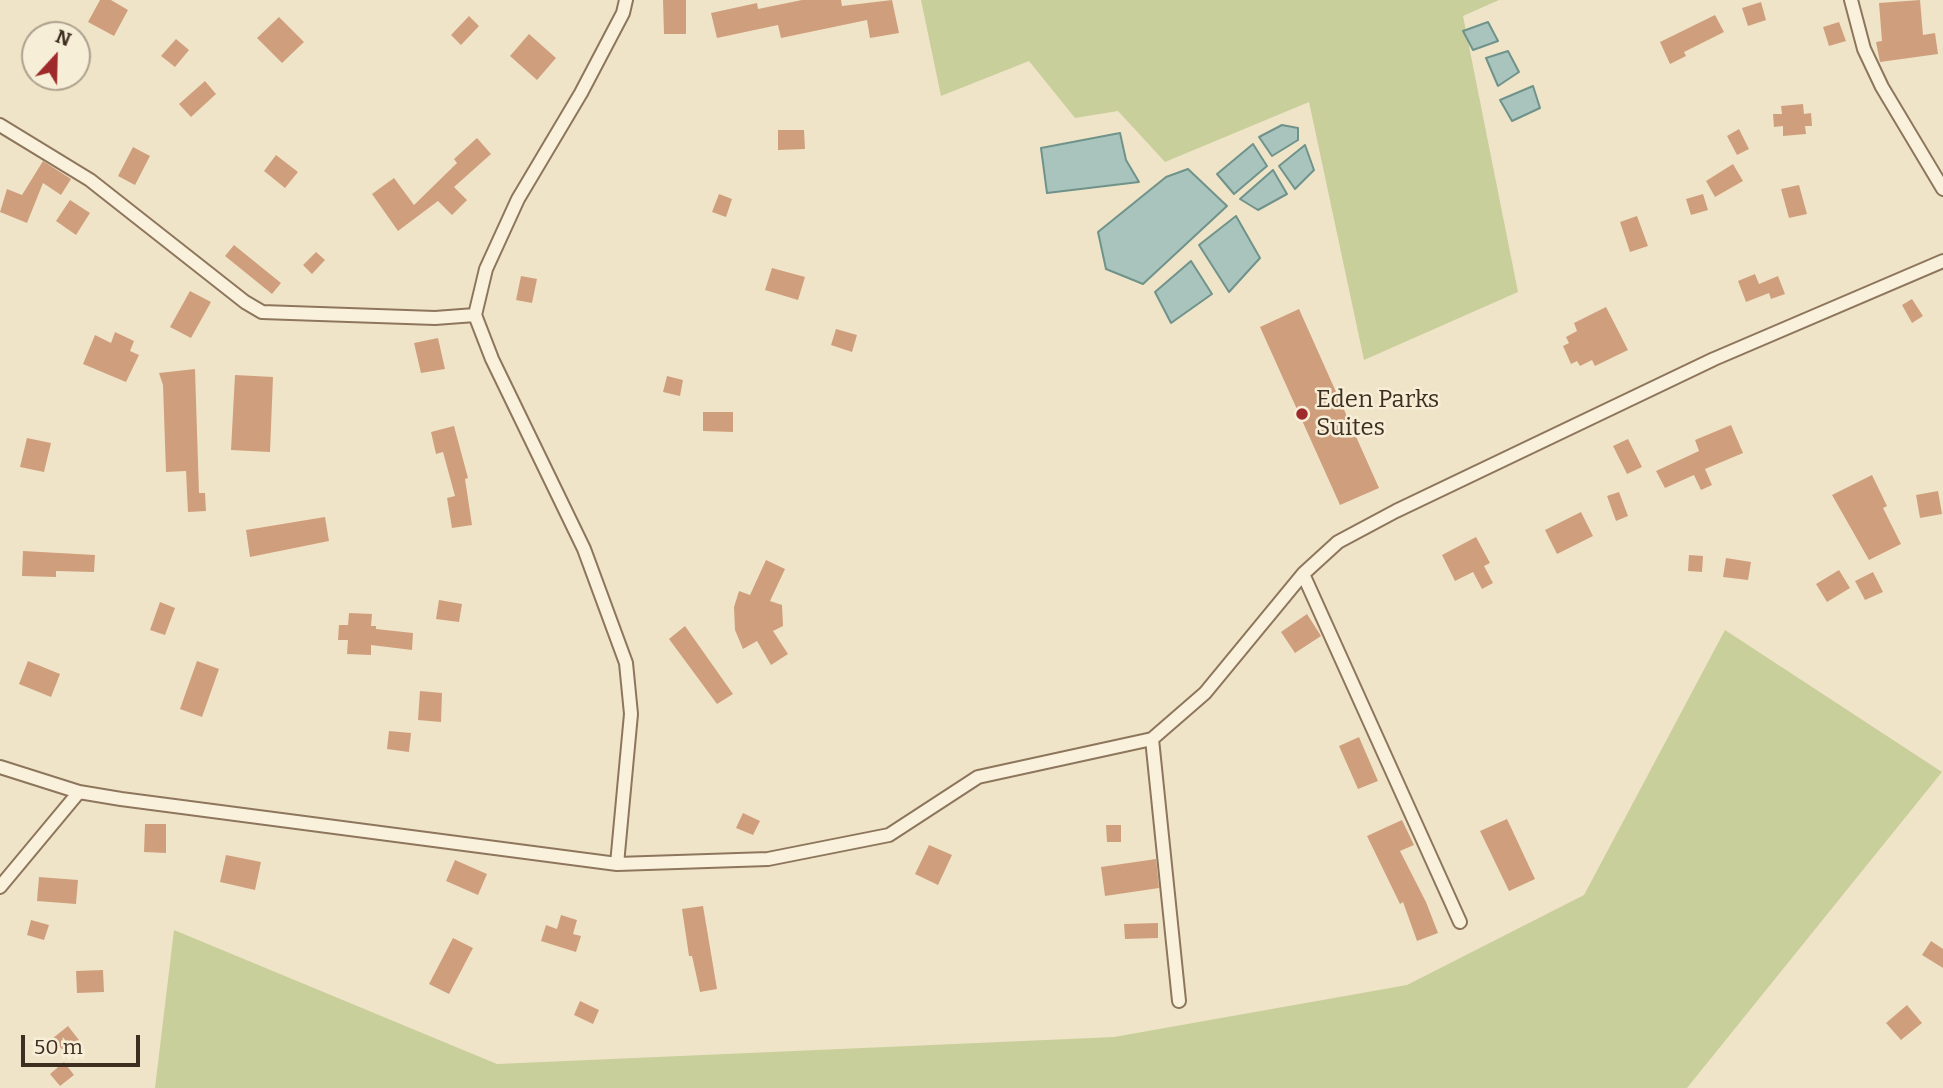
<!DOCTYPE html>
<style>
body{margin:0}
#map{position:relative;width:1943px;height:1088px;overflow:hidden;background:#f0e4c8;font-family:Bitter,serif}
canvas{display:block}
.north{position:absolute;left:21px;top:21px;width:70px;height:70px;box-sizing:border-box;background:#f7eed8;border:2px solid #ada18e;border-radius:50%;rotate:22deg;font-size:19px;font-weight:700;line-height:28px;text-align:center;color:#3d2e20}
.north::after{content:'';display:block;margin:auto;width:24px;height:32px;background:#9e2a2b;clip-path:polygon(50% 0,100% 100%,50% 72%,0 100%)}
.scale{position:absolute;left:21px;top:1035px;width:119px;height:32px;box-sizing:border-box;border:4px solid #3d2e20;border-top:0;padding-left:9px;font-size:21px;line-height:24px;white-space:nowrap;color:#3d2e20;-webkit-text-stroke:5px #f7eed8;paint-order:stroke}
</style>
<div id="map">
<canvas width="1943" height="1088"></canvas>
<div class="north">N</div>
<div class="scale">50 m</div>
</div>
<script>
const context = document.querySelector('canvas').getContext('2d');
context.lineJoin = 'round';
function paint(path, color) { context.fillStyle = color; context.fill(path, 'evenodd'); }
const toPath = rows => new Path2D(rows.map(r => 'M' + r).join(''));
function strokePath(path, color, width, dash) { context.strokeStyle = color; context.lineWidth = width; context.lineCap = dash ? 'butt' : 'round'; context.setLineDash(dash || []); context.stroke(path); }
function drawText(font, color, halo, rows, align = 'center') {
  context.font = font + ' Bitter,serif'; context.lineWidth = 5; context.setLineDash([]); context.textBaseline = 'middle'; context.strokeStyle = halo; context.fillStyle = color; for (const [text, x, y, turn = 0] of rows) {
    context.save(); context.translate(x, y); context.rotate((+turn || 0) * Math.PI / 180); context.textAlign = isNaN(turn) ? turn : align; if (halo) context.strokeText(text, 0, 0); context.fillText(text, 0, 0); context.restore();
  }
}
const green = toPath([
 [921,0,1499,0,1463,16,1518,292,1364,360,1309,102,1165,162,1118,111,1075,118,1029,61,941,96],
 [1725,630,1942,772,1687,1088,155,1088,174,930,497,1064,1114,1037,1407,985,1584,895]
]);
const water = toPath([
 [1488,22,1498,41,1473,50,1463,31,1488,22],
 [1508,51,1519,72,1498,86,1486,58,1508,51],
 [1533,86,1540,108,1512,121,1500,100,1533,86],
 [1282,125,1298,128,1298,140,1272,156,1259,137,1282,125],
 [1120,133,1126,160,1139,182,1047,193,1041,148,1120,133],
 [1253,144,1267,166,1234,194,1217,174,1253,144],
 [1305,145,1314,170,1295,189,1279,166,1305,145],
 [1188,169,1227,206,1143,284,1106,269,1098,232,1166,177,1188,169],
 [1273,170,1287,194,1258,210,1240,199,1273,170],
 [1236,216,1260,258,1229,292,1199,245,1236,216],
 [1191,261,1212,294,1171,323,1155,292,1191,261]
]);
const building = toPath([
 [100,0,111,0,128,10,114,36,88,22],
 [663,0,686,0,686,34,664,34],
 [802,0,841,0,842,6,892,0,899,33,870,38,867,20,781,38,778,25,717,38,711,13,757,3,758,9],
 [1920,0,1923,35,1935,33,1938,54,1880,62,1876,42,1882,41,1879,3],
 [1761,2,1766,20,1748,26,1742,8],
 [1715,15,1724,32,1684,52,1686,56,1670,64,1660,42],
 [469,16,479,26,461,45,451,35],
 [279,17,304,42,282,63,257,38],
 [1839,22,1846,41,1829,46,1823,27],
 [529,34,556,58,537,80,510,56],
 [176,39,189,50,175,67,161,56],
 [205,81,216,94,191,117,179,104],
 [1803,104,1804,114,1811,113,1812,126,1805,126,1806,134,1783,136,1783,126,1774,127,1773,114,1782,114,1781,106],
 [1739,129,1749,149,1737,155,1727,136],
 [778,130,804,130,805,149,778,150],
 [477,138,491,154,454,187,467,200,452,215,438,201,398,231,372,194,394,178,414,205,457,163,454,159],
 [133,147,150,156,135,185,118,176],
 [276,155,298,172,285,188,264,171],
 [43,161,71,179,61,195,43,183,27,223,0,212,7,189,22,195],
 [1733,164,1743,181,1715,197,1706,181],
 [1799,185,1807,214,1789,218,1781,189],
 [719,194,732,199,726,217,712,212],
 [1703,194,1708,210,1691,215,1686,199],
 [70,200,90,213,76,235,56,221],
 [1637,216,1648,246,1630,252,1620,222],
 [234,245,281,283,272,294,225,256],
 [316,252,325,260,312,274,303,265],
 [772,268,805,277,798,300,765,290],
 [1755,274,1759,284,1778,276,1785,294,1771,299,1769,293,1746,302,1738,281],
 [521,276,537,279,532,303,516,300],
 [190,291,211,302,191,338,170,327],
 [1912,299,1923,316,1912,323,1902,305],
 [1606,307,1628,350,1595,366,1592,360,1580,366,1577,361,1571,364,1563,346,1569,343,1566,337,1577,331,1574,323],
 [1299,309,1379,488,1340,505,1260,327],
 [836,329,857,335,852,352,831,345],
 [115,332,134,341,130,351,139,355,126,382,83,364,95,335,111,343],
 [438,338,445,369,421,373,414,343],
 [195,369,199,493,205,493,206,511,188,512,186,471,166,472,163,385,159,373],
 [235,375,273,377,270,452,231,450],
 [667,376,683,380,680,396,663,392],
 [703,412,733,412,733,432,703,431],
 [1731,425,1743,453,1705,469,1712,485,1701,490,1694,475,1665,488,1656,471,1699,451,1695,440],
 [454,426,468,478,465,479,472,525,452,528,447,498,455,496,443,452,436,454,431,432],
 [27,438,51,443,44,472,20,467],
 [1628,439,1642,467,1627,474,1613,446],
 [1872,475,1887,506,1883,508,1901,544,1869,560,1832,495],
 [1938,491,1942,514,1920,518,1916,495],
 [1619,492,1628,516,1616,521,1607,496],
 [1581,512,1593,536,1557,554,1545,530],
 [325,517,329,541,250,557,246,530],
 [1476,537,1490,563,1484,566,1493,583,1482,589,1473,572,1455,581,1442,555],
 [23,551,95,555,94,572,56,571,56,577,22,576],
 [1689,555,1703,556,1702,572,1688,571],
 [1726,558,1751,562,1748,580,1723,577],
 [766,560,785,569,770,601,782,605,783,626,773,631,788,654,771,665,757,641,743,649,735,630,734,607,739,591,750,595],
 [1839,570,1850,588,1827,602,1816,584],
 [1873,572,1883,592,1865,600,1855,581],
 [439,600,462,604,459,622,436,619],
 [160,602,175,608,165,635,150,630],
 [349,613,372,614,371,626,376,626,376,629,413,633,412,650,371,645,371,655,347,654,348,640,338,640,339,625,348,625],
 [1307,614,1321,636,1295,653,1281,632],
 [685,626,733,694,717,704,669,639],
 [28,661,60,674,51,697,19,684],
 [197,661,219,669,202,717,180,709],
 [420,691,442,693,441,722,418,720],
 [389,731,411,733,409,752,387,749],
 [1359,737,1378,781,1358,789,1339,746],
 [743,813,760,821,753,835,736,828],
 [1507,819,1535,879,1509,891,1480,831],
 [1402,820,1414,845,1400,851,1426,902,1438,933,1417,941,1403,902,1400,904,1367,836],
 [145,824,166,824,166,853,144,852],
 [1106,825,1121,825,1121,842,1107,842],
 [929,845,952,855,938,885,915,874],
 [226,855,261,862,255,890,220,882],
 [1156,859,1159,888,1105,896,1101,867],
 [455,860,487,874,478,895,446,881],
 [39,877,78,880,76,904,37,901],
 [703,906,717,989,700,992,692,956,689,956,682,909],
 [561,915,577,920,573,934,581,936,576,952,541,941,546,925,557,929],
 [31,920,49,925,44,940,27,935],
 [1158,923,1158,938,1125,939,1124,924],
 [453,938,473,948,449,994,429,984],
 [1931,941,1943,949,1943,968,1922,955],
 [103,970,104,992,77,993,76,971],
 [580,1001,599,1010,593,1024,574,1015],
 [1907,1005,1922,1023,1901,1040,1886,1023],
 [68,1026,79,1040,64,1052,53,1038],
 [64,1062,74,1075,60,1086,50,1074]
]);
const street = toPath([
 [1851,0,1864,49,1882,87,1943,189],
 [0,125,90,180,245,302,262,312,435,318,475,315],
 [1303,574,1460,922],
 [1152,739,1179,1001],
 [0,767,79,792,121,799,617,864,768,859,889,835,978,777,1152,739,1205,693,1303,574,1338,542,1396,511,1714,359,1943,261],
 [617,864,631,714,626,663,584,549,492,359,475,315,486,269,518,199,581,93,623,13,626,0],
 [0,887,79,792]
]);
const markers = [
 [1302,414,7,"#9e2a2b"]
];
const poiNames = [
 ["Eden Parks",1316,400],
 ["Suites",1316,428]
];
paint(green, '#c9cf9b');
paint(water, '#a9c4bc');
strokePath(water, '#6f938a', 2);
paint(building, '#cf9f7d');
strokePath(street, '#8d765c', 16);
strokePath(street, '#faf1dc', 12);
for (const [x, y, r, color] of markers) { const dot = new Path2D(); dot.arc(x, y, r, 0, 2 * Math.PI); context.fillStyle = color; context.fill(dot); strokePath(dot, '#f7eed8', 2.5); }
drawText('24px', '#3d2e20', '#f7eed8', poiNames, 'left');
</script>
